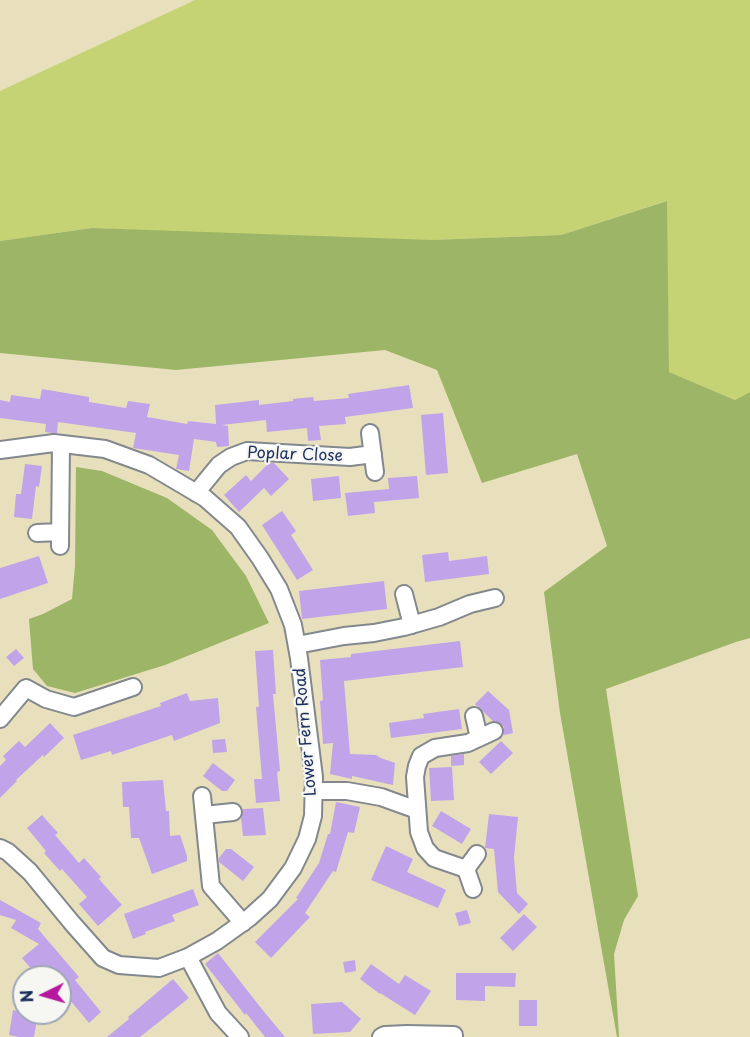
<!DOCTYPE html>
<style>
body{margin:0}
#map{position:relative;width:750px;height:1037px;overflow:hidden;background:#e8e0bc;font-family:"Playpen Sans",sans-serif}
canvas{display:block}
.north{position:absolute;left:12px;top:965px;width:60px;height:60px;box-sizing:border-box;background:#f6f6f2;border:2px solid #9ea6b7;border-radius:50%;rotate:265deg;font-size:16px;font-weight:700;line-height:24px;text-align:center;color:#1b2f5e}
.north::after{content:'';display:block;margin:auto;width:21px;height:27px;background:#b5179e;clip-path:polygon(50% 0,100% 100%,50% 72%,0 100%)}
</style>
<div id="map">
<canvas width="750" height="1037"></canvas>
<div class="north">N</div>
</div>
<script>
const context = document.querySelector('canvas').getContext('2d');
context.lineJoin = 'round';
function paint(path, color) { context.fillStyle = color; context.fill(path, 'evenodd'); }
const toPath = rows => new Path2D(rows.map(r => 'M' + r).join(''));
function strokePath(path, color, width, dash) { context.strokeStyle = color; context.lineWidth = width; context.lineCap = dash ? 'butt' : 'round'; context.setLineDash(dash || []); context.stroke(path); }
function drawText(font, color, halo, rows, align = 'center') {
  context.font = font + ' "Playpen Sans",sans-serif'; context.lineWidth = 4.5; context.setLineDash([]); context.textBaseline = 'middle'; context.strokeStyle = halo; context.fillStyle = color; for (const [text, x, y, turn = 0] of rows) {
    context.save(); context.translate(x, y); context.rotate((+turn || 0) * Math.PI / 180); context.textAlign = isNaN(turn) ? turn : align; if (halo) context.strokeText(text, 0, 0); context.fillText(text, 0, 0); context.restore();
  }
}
const green = toPath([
 [195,0,750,0,750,392,735,400,669,372,666,201,561,235,433,240,415,243,92,228,0,241,0,91]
]);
const forest = toPath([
 [667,201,669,372,735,400,750,392,750,638,736,642,606,689,638,896,624,920,614,954,619,1037,617,1037,560,713,544,592,607,546,577,454,482,483,437,370,385,350,176,370,0,353,0,241,92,228,432,240,561,235],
 [76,467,102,471,167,498,212,530,246,576,269,623,165,665,75,693,47,686,33,669,29,619,43,614,72,599,75,566]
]);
const building = toPath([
 [409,385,413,408,345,417,346,424,319,426,321,440,308,441,307,428,267,432,266,420,222,425,228,426,229,446,217,447,216,442,194,439,189,471,176,469,179,455,133,448,136,433,58,422,57,433,52,433,45,432,46,424,0,418,0,400,10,402,11,395,40,399,42,389,89,397,89,402,126,408,128,401,150,404,147,417,187,424,188,421,216,424,215,405,259,400,259,405,293,401,293,399,313,397,314,401,349,398,348,394],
 [443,413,448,473,426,475,421,415],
 [269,463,274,463,289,479,271,496,264,488,239,512,224,495,246,475,251,481],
 [25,464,42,466,39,487,36,486,32,519,14,517,16,494,21,494],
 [339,476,341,498,313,501,311,479],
 [417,476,419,498,374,502,375,513,348,516,345,493,389,489,388,478],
 [282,511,296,531,291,535,313,570,297,580,262,525],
 [448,552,449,561,487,556,489,574,425,582,422,555],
 [39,556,48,583,0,599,0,568],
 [384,581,387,609,302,619,299,591],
 [460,641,463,667,344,681,350,754,376,755,381,758,395,763,393,785,352,776,352,779,330,774,333,743,323,744,320,701,323,700,320,660,351,657,351,654],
 [16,649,24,658,14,666,6,657],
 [273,650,276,694,273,694,280,771,277,772,280,801,256,803,254,779,262,779,256,707,259,707,255,651],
 [488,691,509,710,513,733,504,735,504,727,500,723,493,721,475,704],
 [187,693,190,701,218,698,220,723,174,741,172,735,112,755,111,751,81,760,73,735,161,706,160,703],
 [459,709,462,729,391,738,389,723,424,718,423,714],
 [50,723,64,738,44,757,43,755,16,780,17,781,0,798,0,766,6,760,3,756,19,741,25,747],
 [225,739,227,752,213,753,212,740],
 [501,741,513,753,491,774,479,762],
 [464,754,464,765,451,766,451,756],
 [213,763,235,780,227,791,222,791,203,776],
 [452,767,454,800,431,801,429,768],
 [163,780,166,811,169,811,170,836,180,835,187,856,187,861,152,874,139,838,131,838,129,807,123,807,122,782],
 [336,802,360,807,354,833,348,832,336,872,333,871,305,913,310,917,271,958,255,942,298,899,296,898,319,863,328,834,330,834],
 [263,808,266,835,243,836,241,818,243,809],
 [441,811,471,829,462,844,432,826],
 [489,814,518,817,514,858,517,893,528,904,519,914,498,892,494,849,485,848],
 [42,815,58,833,55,835,79,863,84,858,101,877,99,879,122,905,98,926,79,904,87,897,62,869,60,871,44,853,46,851,27,828],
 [386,846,413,859,407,872,446,890,438,908,371,880],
 [226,849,231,849,254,867,243,881,219,862,219,858],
 [193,889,199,905,172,915,175,921,145,932,146,934,133,939,124,914],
 [0,900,41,923,38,929,79,977,75,980,101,1012,89,1023,60,988,60,977,38,977,22,958,39,944,11,928,16,920,0,915],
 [467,910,471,923,459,926,455,913],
 [524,914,537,927,513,951,500,938],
 [218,953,261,1008,285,1037,265,1037,246,1013,245,1015,205,964],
 [355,960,356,971,345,973,343,962],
 [371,964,399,984,405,975,431,991,415,1015,380,993,380,994,360,979],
 [456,973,516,973,515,987,485,986,485,1001,456,1000],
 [173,979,189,998,140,1037,107,1037,129,1019,128,1017],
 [519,1000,537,1000,537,1026,519,1026],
 [342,1002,361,1019,350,1032,313,1034,311,1004],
 [13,1010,24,1012,24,1013,38,1014,34,1037,19,1037,9,1035]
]);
const minor = toPath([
 [370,433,375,472],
 [0,450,54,443,105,449,149,465,205,498,238,527,260,558,279,589,293,625,299,658,314,777,313,816,307,839,293,868,270,899,249,918,217,941,188,957,159,968,119,965,103,958,72,923,30,872,8,852,0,848],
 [196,493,219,465,231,457,247,451,350,457,373,454],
 [37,533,60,532],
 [60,546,61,444],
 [404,594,412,625],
 [297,645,344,636,374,633,404,627,439,617,470,604,495,598],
 [474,716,479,738],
 [0,719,26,688,46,699,74,707,133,687],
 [313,791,347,791,381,797,417,810],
 [202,796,211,886,243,923],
 [204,815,233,812],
 [477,854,466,869,434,858,425,848,419,832,415,777,417,766,421,756,435,748,468,743,494,731],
 [466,869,473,889],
 [188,957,218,1013,240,1037],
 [381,1037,385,1035,407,1034,454,1035]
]);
const streetNames = [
 ["Poplar Close",295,455,2],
 ["Lower Fern Road",306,732,-95]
];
paint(green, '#c5d374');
paint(forest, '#9cb566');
paint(building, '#c1a3e9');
strokePath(minor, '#82888d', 20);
strokePath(minor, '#fff', 16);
drawText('16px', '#1b2f5e', '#f6f6f2', streetNames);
</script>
